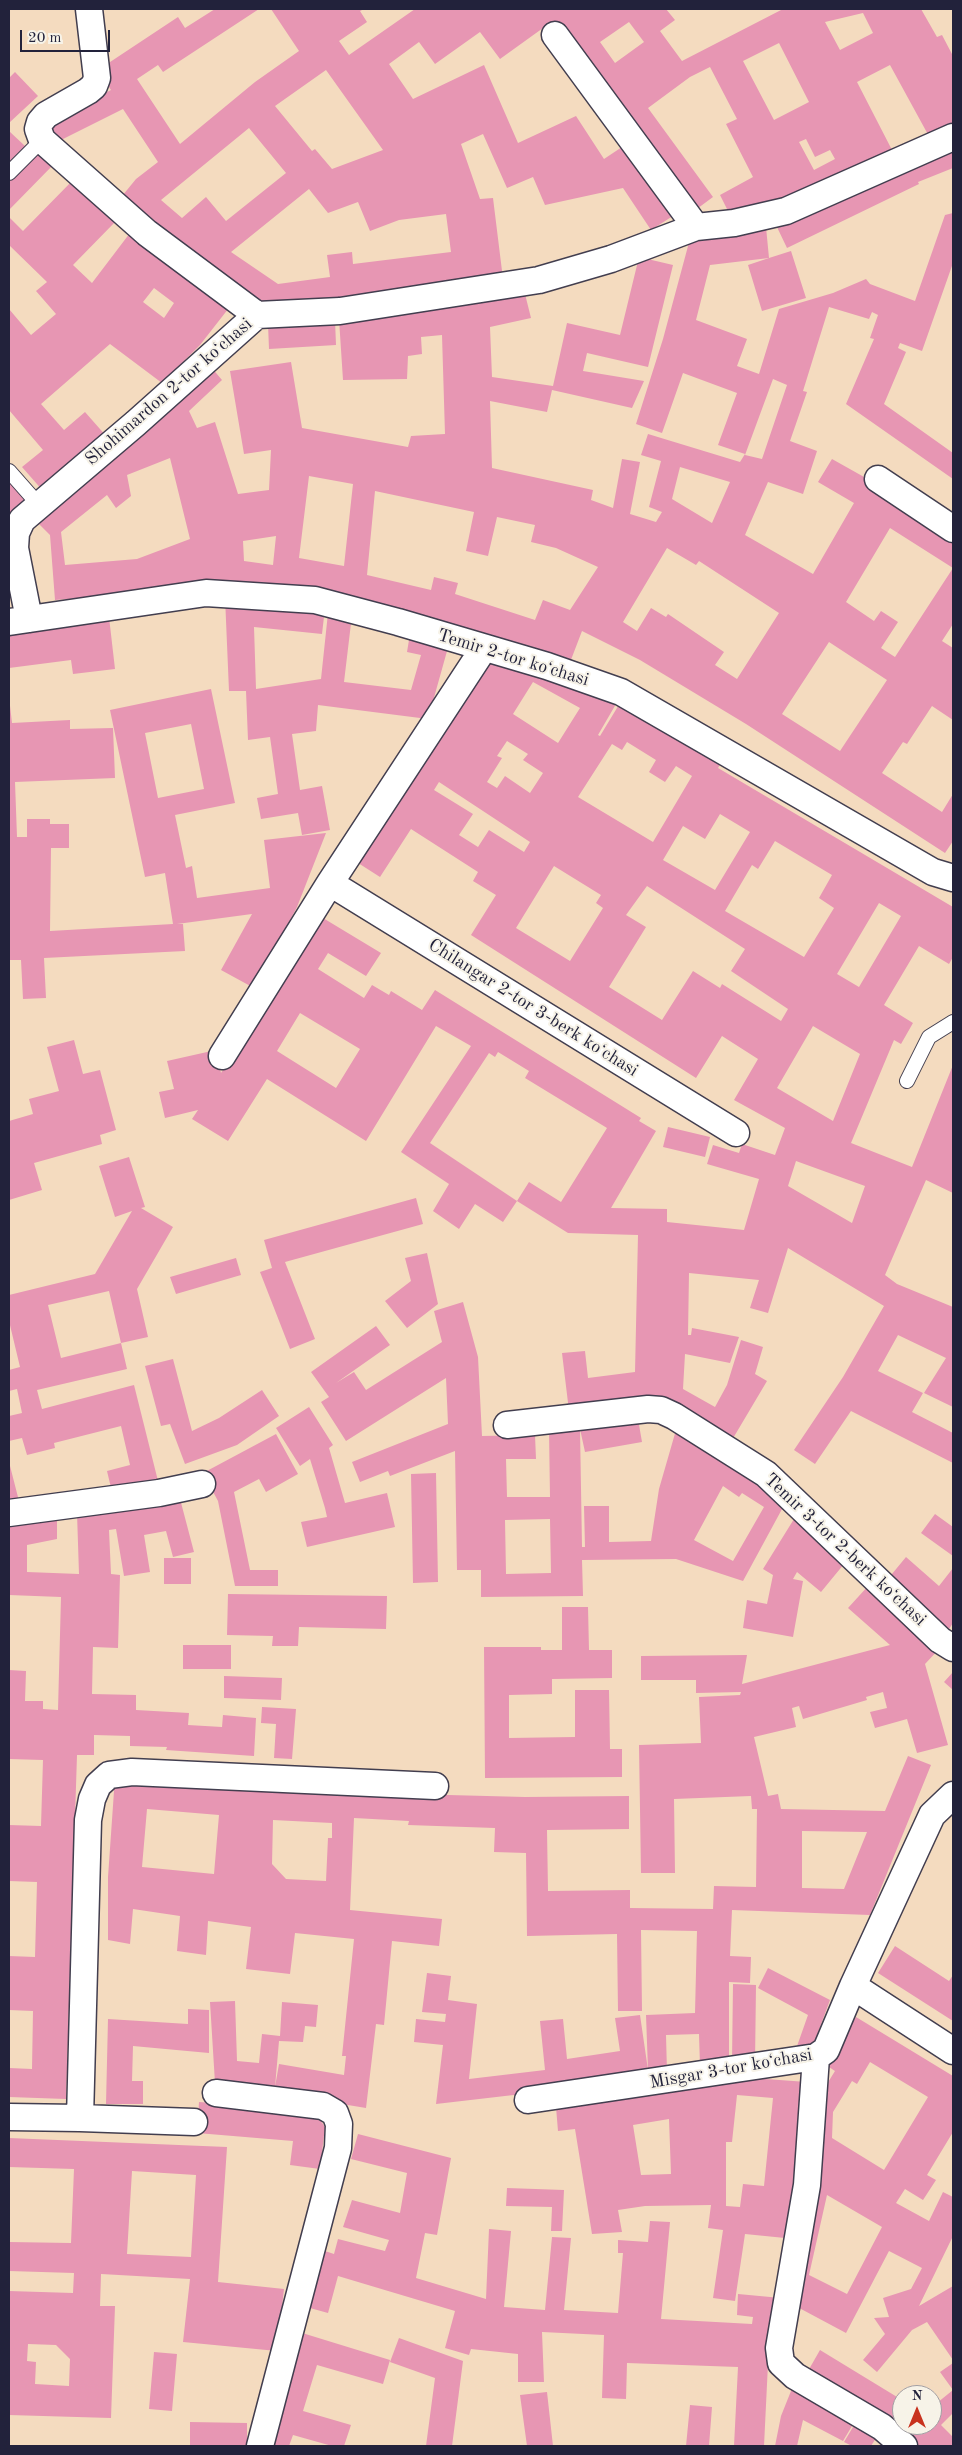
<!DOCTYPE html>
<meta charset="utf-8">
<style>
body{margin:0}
#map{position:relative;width:962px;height:2455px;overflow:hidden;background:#f4dbbf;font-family:"Old Standard TT",serif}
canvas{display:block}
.frame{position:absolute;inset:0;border:10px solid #22223b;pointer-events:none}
.north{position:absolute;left:892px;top:2385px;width:50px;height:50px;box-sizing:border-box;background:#f7f3e8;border:1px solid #a29fa3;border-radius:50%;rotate:0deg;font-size:14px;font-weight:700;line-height:20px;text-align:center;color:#22223b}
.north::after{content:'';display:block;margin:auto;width:18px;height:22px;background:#c8321e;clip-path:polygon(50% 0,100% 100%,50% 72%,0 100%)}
.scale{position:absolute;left:20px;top:30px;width:90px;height:22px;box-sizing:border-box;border:2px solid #22223b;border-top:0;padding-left:6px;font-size:15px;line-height:18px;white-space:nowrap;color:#22223b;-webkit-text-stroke:4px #f7f3e8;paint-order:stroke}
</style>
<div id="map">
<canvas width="962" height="2455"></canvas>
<div class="frame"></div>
<div class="north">N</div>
<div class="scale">20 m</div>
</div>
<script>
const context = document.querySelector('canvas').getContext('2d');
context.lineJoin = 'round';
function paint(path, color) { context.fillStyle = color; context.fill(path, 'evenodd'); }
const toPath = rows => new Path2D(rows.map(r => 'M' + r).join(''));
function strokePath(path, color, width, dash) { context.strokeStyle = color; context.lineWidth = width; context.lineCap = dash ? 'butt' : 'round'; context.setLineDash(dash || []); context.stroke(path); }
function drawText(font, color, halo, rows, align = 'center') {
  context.font = font + ' "Old Standard TT",serif'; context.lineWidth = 4; context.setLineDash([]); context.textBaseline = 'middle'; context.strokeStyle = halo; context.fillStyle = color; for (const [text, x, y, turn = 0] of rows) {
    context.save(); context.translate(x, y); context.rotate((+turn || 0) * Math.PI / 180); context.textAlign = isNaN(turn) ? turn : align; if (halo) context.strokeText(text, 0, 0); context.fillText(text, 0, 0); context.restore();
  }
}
const building = toPath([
 [215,9,259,9,163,72,158,65,137,79,180,144,255,82,299,51,271,9,364,9,360,11,367,22,339,41,349,55,415,9,666,9,675,20,660,31,682,61,783,9,921,9,937,37,942,35,953,56,953,128,931,140,890,65,857,82,892,150,801,198,731,217,720,195,753,177,726,124,737,119,710,67,690,77,648,108,713,197,690,214,550,23,500,59,480,32,435,64,419,42,389,64,413,99,484,65,518,143,576,116,604,159,628,143,676,214,651,230,623,188,545,205,533,177,507,188,483,134,461,144,480,199,493,198,503,279,262,308,118,201,136,179,158,162,123,109,51,145,41,125,111,90,98,70,178,17,185,28],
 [863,13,873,33,840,50,825,22],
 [629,22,644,42,615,63,600,42],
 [779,43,809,102,774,120,743,61],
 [326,70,383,150,332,169,315,149,312,151,275,106],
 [249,128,286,173,226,221,206,197,182,218,161,200],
 [806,139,815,157,830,150,835,159,814,170,799,142],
 [309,189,328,213,358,202,370,231,399,220,446,214,451,252,353,264,352,252,327,255,330,277,278,284,231,252],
 [15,72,38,96,9,123,9,78],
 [9,131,25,146,9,162],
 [953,143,953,168,918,182,919,184,787,248,776,225],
 [37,148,54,164,9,210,9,177],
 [74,179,116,221,73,265,92,283,133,229,232,304,200,345,162,383,110,344,41,404,64,430,85,412,107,437,44,492,22,467,43,450,9,410,9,309,31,335,56,314,36,291,47,282,9,245,9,217,23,231],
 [154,288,174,303,164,318,143,302],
 [953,213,953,263,922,351,900,343,898,348,906,352,884,404,953,453,953,479,846,404,874,339,870,338,878,315,872,312,869,319,829,307,803,391,807,392,790,441,817,451,803,494,768,482,745,535,813,574,854,503,818,482,832,459,889,491,953,533,953,624,942,641,953,648,953,720,932,706,907,744,903,742,882,773,942,812,953,794,953,841,945,853,746,724,640,660,582,631,569,665,525,647,448,623,341,597,147,593,55,600,50,535,38,523,94,477,211,367,222,380,189,411,197,428,215,422,238,494,269,490,271,450,244,454,230,371,291,362,302,428,408,447,411,436,445,434,442,335,421,337,422,354,408,356,407,379,343,380,339,319,524,290,531,318,490,327,492,377,553,386,567,323,620,335,639,257,673,265,648,367,587,353,583,371,644,381,632,408,552,390,547,412,490,401,492,468,593,490,591,500,613,508,622,459,640,462,630,514,656,522,662,512,649,507,661,461,641,455,648,434,740,462,745,454,718,445,737,393,683,373,662,433,636,424,663,339,691,235,766,227,769,258,791,251,806,298,762,311,748,265,769,258,710,265,696,320,747,339,737,366,759,374,779,309,833,293,866,279,870,284,915,301,945,215],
 [773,379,787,385,762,459,745,455],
 [170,458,190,539,137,559,65,565,61,532,107,495,116,508,131,496,127,475],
 [680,467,730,482,712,523,672,499],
 [309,476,353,484,344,566,299,558],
 [375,491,474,512,466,551,488,556,497,517,535,525,531,542,556,548,598,567,570,610,543,600,535,620,455,594,458,583,434,577,431,590,367,575],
 [890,528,953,568,895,657,881,648,898,622,881,611,874,621,846,602],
 [276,536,273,565,244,561,243,541],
 [667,548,696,565,699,561,779,613,737,679,715,665,724,652,668,614,666,617,651,608,637,631,623,622],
 [829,642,887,680,840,751,782,714],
 [335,320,336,345,269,349,268,324],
 [9,480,29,502,9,527],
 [225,597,325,608,322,634,254,627,256,689,321,679,328,613,352,615,344,682,411,690,421,655,407,652,410,634,449,644,428,719,318,705,316,731,292,734,300,790,322,786,330,830,302,835,298,813,261,819,257,798,278,794,270,737,248,740,246,691,229,691],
 [109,617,115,669,73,674,71,660,9,668,9,630],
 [489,656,616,704,598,735,600,736,620,703,721,763,718,768,953,907,953,957,949,964,919,946,884,1005,913,1023,901,1044,894,1040,851,1143,912,1167,953,1065,953,1193,926,1180,885,1275,897,1284,953,1307,953,1407,924,1393,946,1358,898,1335,878,1371,923,1393,912,1412,953,1433,953,1463,851,1411,815,1464,794,1450,843,1377,884,1306,788,1248,768,1313,750,1308,759,1280,689,1273,688,1335,691,1335,692,1328,739,1337,730,1363,685,1354,683,1389,715,1407,727,1385,741,1340,763,1347,755,1374,767,1381,732,1440,663,1400,569,1411,562,1353,585,1351,588,1378,635,1372,638,1235,568,1233,517,1201,529,1182,561,1202,607,1128,525,1078,529,1071,498,1052,495,1057,489,1053,430,1143,517,1201,503,1222,475,1204,459,1229,433,1211,449,1184,401,1152,471,1046,436,1026,366,1141,267,1079,228,1141,192,1119,198,1110,165,1118,159,1092,174,1089,167,1061,216,1050,221,1073,318,915,381,953,366,976,328,953,318,969,364,998,372,985,389,995,391,991,422,1010,435,990,641,1118,639,1121,656,1131,611,1208,667,1209,667,1222,744,1230,759,1179,707,1164,713,1145,739,1153,742,1144,775,1155,785,1128,734,1100,758,1059,722,1036,696,1078,471,935,496,895,473,881,478,872,411,829,380,877,355,861],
 [533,682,580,708,558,743,513,714],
 [507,741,528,754,523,760,543,773,530,793,505,776,497,788,487,782,502,758,497,756],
 [627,742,656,760,649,772,665,782,676,766,692,776,653,842,578,797,612,744,622,750],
 [439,782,530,842,524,852,489,830,478,847,459,835,473,814,434,790],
 [720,814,750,832,715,890,663,860,683,826,705,839],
 [775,841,832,875,819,898,834,908,804,957,725,911,752,865,758,869],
 [554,866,601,895,596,903,603,908,570,961,516,928],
 [647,886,745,949,731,971,788,1009,781,1021,722,984,720,988,693,971,662,1020,609,987,646,927,626,915],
 [879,903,901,916,859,987,837,974],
 [300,1013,360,1049,336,1088,277,1051],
 [813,1026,860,1054,833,1121,777,1088],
 [796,1161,865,1186,852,1223,788,1186],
 [211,689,235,803,175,815,186,868,192,866,197,898,270,888,264,840,326,833,297,907,254,988,221,970,252,914,177,924,183,924,185,951,44,958,46,998,23,999,21,960,9,960,9,697,12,723,70,720,70,729,113,728,115,778,15,782,17,837,27,837,27,819,50,819,50,824,69,824,69,848,51,848,50,931,173,924,165,873,145,877,110,710],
 [191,724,204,789,158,798,145,733],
 [74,1040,83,1074,100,1070,116,1130,100,1135,102,1144,34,1163,42,1190,9,1200,9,1121,33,1114,29,1099,59,1091,47,1047],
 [668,1127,710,1137,705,1157,663,1147],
 [129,1157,145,1207,141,1208,173,1227,137,1289,148,1337,121,1343,109,1291,48,1305,61,1358,121,1343,127,1369,37,1390,42,1409,134,1385,159,1485,112,1492,107,1471,130,1465,121,1426,54,1443,55,1448,27,1455,22,1438,9,1441,9,1416,22,1413,17,1389,9,1391,9,1370,20,1367,9,1321,9,1295,95,1274,132,1211,115,1217,99,1166],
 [416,1198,423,1224,285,1262,315,1339,290,1349,260,1272,272,1268,264,1240],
 [427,1253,438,1304,407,1328,385,1301,411,1281,405,1258],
 [236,1258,241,1275,176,1294,170,1277],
 [463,1302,478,1357,482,1436,535,1435,536,1459,506,1459,507,1497,550,1497,549,1429,638,1419,642,1442,585,1452,580,1429,582,1547,585,1547,584,1506,609,1506,609,1542,651,1541,659,1489,676,1430,788,1498,743,1581,676,1559,582,1560,583,1596,481,1597,481,1570,457,1570,455,1451,390,1476,388,1471,360,1482,352,1462,448,1424,446,1378,346,1441,321,1402,329,1397,311,1372,376,1326,390,1345,336,1383,354,1372,366,1390,442,1342,434,1311],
 [723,1486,739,1497,742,1493,764,1507,733,1561,694,1540],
 [550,1519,551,1573,506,1574,505,1520],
 [173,1359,192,1431,219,1418,262,1390,279,1416,237,1445,185,1464,170,1424,161,1426,145,1366],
 [309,1407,333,1445,329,1448,345,1503,387,1493,395,1527,307,1547,301,1522,327,1517,325,1508,310,1459,300,1466,276,1428],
 [276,1434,298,1474,266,1492,259,1479,234,1492,250,1570,278,1570,278,1586,235,1586,218,1501,203,1473],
 [9,1462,20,1505,9,1507],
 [436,1473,438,1582,413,1583,411,1474],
 [179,1495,194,1552,173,1557,166,1531,144,1535,150,1572,124,1576,116,1529,109,1530,111,1574,120,1575,118,1648,93,1647,92,1694,136,1695,136,1710,189,1713,188,1725,222,1727,223,1715,256,1718,254,1756,166,1750,167,1747,130,1746,130,1736,94,1735,94,1755,77,1755,66,2099,9,2097,9,2068,32,2069,33,2011,9,2010,9,1956,35,1957,37,1882,9,1881,9,1825,41,1826,43,1760,9,1759,9,1670,26,1671,25,1701,43,1701,43,1709,58,1710,61,1597,9,1595,9,1519,57,1514,57,1539,27,1545,27,1572,79,1574,77,1513],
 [935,1514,953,1527,953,1556,921,1533],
 [794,1519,820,1535,817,1541,844,1564,821,1592,797,1572,793,1579,803,1581,793,1637,743,1628,747,1600,767,1604,773,1575,763,1569],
 [906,1557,939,1586,953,1568,953,1623,947,1632,887,1580],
 [164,1558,191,1558,191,1584,164,1584],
 [869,1585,940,1648,925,1664,948,1745,917,1753,907,1719,875,1728,870,1712,887,1708,883,1692,866,1697,867,1700,803,1719,799,1706,792,1708,796,1727,754,1737,768,1796,778,1794,781,1809,885,1811,908,1756,931,1765,870,1915,732,1910,730,1956,751,1957,750,1983,729,1982,729,2065,700,2066,699,2034,666,2035,667,2072,548,2091,436,2104,443,2045,414,2042,416,2019,445,2022,446,2014,422,2012,427,1973,451,1976,448,2000,477,2004,469,2079,545,2070,540,2021,563,2019,567,2059,620,2051,615,2018,640,2015,648,2070,646,2015,695,2013,697,1931,641,1930,642,2011,618,2011,617,1934,527,1936,526,1853,494,1852,495,1828,408,1825,409,1821,354,1818,350,1910,442,1919,439,1946,392,1941,384,2025,376,2024,366,2108,215,2083,210,2002,235,2001,237,2061,259,2063,262,2034,280,2036,282,2002,318,2005,316,2027,305,2026,303,2042,279,2041,275,2087,279,2064,344,2075,346,2056,342,2056,354,1939,295,1933,290,1974,246,1969,251,1927,208,1921,206,1955,177,1951,180,1916,133,1909,130,1944,108,1940,108,1877,115,1777,410,1794,525,1797,629,1796,629,1829,547,1830,548,1891,630,1890,630,1908,713,1909,714,1886,756,1887,757,1809,752,1809,751,1796,674,1799,675,1873,641,1873,639,1745,701,1743,699,1697,740,1695,741,1692,696,1693,696,1680,641,1680,641,1656,747,1655,742,1684,890,1645,848,1608],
 [147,1809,219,1815,214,1874,142,1867],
 [273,1820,332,1823,332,1838,328,1838,326,1881,286,1879,272,1864],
 [802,1831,867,1832,844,1889,802,1888],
 [228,1594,387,1596,386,1629,299,1627,298,1646,272,1646,273,1636,227,1635],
 [562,1607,588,1607,589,1650,612,1650,612,1678,552,1679,552,1694,509,1695,509,1738,575,1737,575,1690,609,1690,610,1749,622,1749,622,1777,485,1778,484,1647,541,1647,541,1650,562,1650],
 [183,1645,231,1645,231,1669,183,1669],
 [953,1672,953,1690,944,1682],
 [224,1676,282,1678,281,1700,224,1698],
 [262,1707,296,1709,292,1759,274,1758,276,1724,261,1723],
 [895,1946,949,1981,953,1975,953,2021,878,1973],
 [768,1968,830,2000,810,2054,796,2049,808,2015,758,1988],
 [733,1984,756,1985,755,2063,732,2062],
 [188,2009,209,2010,209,2053,133,2046,132,2081,143,2081,143,2104,106,2104,108,2019,188,2024],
 [856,2017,953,2076,953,2132,927,2175,936,2180,923,2200,905,2189,896,2203,929,2221,943,2192,953,2197,953,2236,919,2306,953,2286,953,2360,927,2322,912,2330,877,2372,863,2360,885,2334,874,2318,889,2317,883,2298,911,2289,922,2268,889,2251,846,2333,788,2302,814,2105,835,2071,826,2065],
 [870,2062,928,2097,884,2170,832,2138,833,2112,852,2081,857,2084],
 [827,2195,882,2227,847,2294,809,2275],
 [738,2077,807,2082,795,2239,745,2234,735,2301,713,2298,723,2230,708,2228,711,2205,645,2206,618,2210,622,2232,592,2234,575,2129,558,2131,556,2107,682,2090],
 [737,2095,773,2098,764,2186,743,2184,740,2207,726,2206,726,2142,732,2142],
 [669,2119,671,2174,641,2175,633,2125],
 [199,2102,314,2111,325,2127,320,2169,290,2165,293,2141,197,2133],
 [358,2134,451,2158,437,2235,425,2233,416,2278,486,2299,489,2229,511,2231,504,2307,545,2310,552,2237,571,2238,564,2310,618,2313,623,2253,618,2253,618,2240,648,2242,650,2221,670,2222,661,2319,752,2324,753,2317,737,2315,738,2294,781,2298,769,2343,764,2446,734,2446,738,2367,627,2363,626,2399,602,2398,604,2335,542,2332,544,2382,518,2382,518,2354,471,2349,469,2355,445,2348,455,2311,338,2276,328,2313,299,2305,316,2248,334,2254,338,2239,385,2251,389,2240,343,2227,352,2200,400,2213,407,2173,351,2159],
 [9,2138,227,2147,218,2282,284,2289,277,2351,183,2342,190,2279,101,2274,100,2306,115,2306,111,2418,9,2415,9,2291,73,2293,74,2273,9,2271,9,2242,71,2243,74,2169,9,2167],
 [132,2171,196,2175,191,2257,127,2254],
 [28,2344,56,2345,70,2359,69,2386,35,2384,36,2362,27,2361],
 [507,2188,564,2190,562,2231,551,2231,552,2207,506,2206],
 [299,2332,390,2360,383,2384,317,2365,303,2411,351,2425,344,2446,332,2446,293,2435,289,2446,265,2446],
 [399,2338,463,2361,452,2446,426,2446,435,2378,390,2362],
 [820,2350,902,2400,902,2425,910,2425,905,2432,808,2371],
 [154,2352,177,2354,172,2411,149,2409],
 [953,2363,953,2413,941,2425,953,2437,953,2446,919,2446,905,2432,913,2425,932,2425,932,2407,953,2390,940,2372],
 [793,2386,855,2421,843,2441,803,2420,797,2446,775,2446,781,2416],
 [547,2392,553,2446,527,2446,520,2395],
 [690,2405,712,2407,709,2446,686,2446],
 [190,2422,247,2423,247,2446,190,2446],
 [856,2422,878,2435,871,2446,852,2446,844,2442]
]);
const service = toPath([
 [9,173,42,140],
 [9,471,39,505],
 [907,1081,929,1037,953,1022]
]);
const minor = toPath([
 [555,35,696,227],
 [257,315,340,311,539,280,611,259,696,227,734,223,786,211,953,137],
 [878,479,953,529],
 [29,619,15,548,16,533,22,520,136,423,257,315,147,233,42,140,38,129,40,122,46,115,88,91,94,86,97,78,89,9],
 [9,622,206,593,315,600,398,622,547,666,621,692,933,872,953,878],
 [330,883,736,1133],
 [222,1056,330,883,484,648],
 [507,1425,648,1409,661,1410,674,1416,766,1474,940,1640,953,1648],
 [9,1513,159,1493,202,1484],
 [853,1986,953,2051],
 [816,2057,807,2185,779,2348,781,2363,795,2376,882,2427,904,2446],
 [216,2093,323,2106,335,2113,339,2124,338,2148,260,2446],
 [528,2100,816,2057,826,2050,853,1986,932,1815,953,1795],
 [9,2117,80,2118,88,1820,92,1799,98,1785,109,1775,132,1772,435,1786],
 [80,2118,194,2122]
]);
const streetNames = [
 ["Shohimardon 2-tor koʻchasi",169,392,-41],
 ["Temir 2-tor koʻchasi",513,658,17],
 ["Chilangar 2-tor 3-berk koʻchasi",533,1008,32],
 ["Temir 3-tor 2-berk koʻchasi",845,1550,43],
 ["Misgar 3-tor koʻchasi",731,2069,-10]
];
paint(building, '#e796b3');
strokePath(service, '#423e4f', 16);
strokePath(minor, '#423e4f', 29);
strokePath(service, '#fff', 14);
strokePath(minor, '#fff', 26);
drawText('18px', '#22223b', '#f7f3e8', streetNames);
</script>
